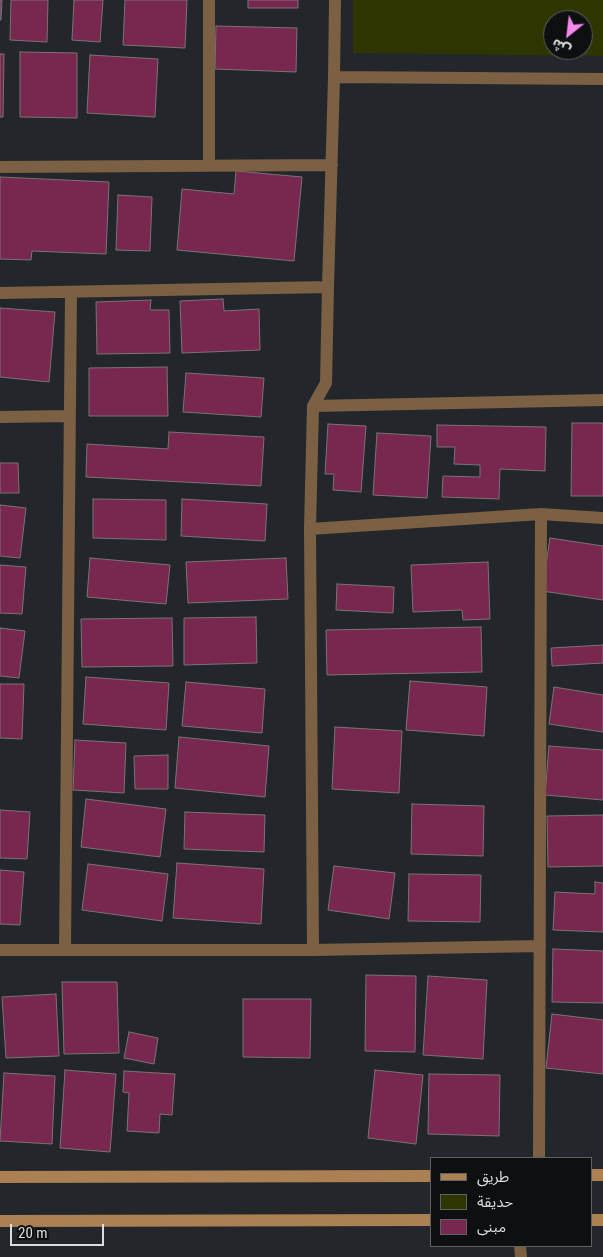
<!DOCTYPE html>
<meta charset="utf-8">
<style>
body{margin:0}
#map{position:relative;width:603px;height:1257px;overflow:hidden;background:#23272b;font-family:"Roboto Condensed","Noto Sans Arabic",sans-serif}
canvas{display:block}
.legend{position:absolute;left:430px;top:1157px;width:162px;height:90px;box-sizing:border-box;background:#0e0f11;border:1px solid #606163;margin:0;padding:6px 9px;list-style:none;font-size:15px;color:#dadddf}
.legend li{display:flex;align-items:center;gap:10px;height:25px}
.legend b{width:25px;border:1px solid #606163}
.north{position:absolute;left:543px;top:10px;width:50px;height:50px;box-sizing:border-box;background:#0e0f11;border:1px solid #606163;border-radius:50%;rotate:209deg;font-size:14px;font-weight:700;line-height:20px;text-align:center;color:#dadddf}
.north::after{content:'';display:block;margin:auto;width:18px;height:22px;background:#f688ed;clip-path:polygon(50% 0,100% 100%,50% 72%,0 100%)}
.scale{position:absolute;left:10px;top:1224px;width:94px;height:22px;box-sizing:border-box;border:2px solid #dadddf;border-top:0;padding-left:6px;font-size:15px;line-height:18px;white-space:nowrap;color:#dadddf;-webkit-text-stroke:4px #0e0f11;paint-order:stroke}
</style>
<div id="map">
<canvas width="603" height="1257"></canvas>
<ul class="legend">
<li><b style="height:6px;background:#ab8052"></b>طريق</li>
<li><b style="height:14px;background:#2f3500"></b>حديقة</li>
<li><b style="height:14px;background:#78274e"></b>مبنى</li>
</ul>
<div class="north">ش</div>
<div class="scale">20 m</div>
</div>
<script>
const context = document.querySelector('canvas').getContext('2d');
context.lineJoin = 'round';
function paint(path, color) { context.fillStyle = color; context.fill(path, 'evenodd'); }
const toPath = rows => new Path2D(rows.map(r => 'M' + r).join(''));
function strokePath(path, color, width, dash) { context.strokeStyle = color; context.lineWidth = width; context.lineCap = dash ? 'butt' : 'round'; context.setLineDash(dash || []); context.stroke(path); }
const green = toPath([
 [353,0,603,0,603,56,353,53],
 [553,20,583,20,583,50,553,50]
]);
const building = toPath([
 [0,0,2,0,1,20,0,20,0,0],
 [11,0,48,0,47,42,10,40,11,0],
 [74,0,103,0,100,42,72,40,74,0],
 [125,0,187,0,185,48,123,45,125,0],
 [248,0,298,0,298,8,248,8,248,0],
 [216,26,297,28,296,72,215,69,216,26],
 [20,52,77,53,77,118,20,117,20,52],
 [0,54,4,54,3,117,0,117,0,54],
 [90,55,158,59,155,117,87,113,90,55],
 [236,171,302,177,294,261,177,250,182,189,234,194,236,171],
 [0,177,109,182,106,254,32,251,31,260,0,259,0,177],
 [118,195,152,197,150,251,116,250,118,195],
 [223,299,224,311,259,309,260,350,182,353,180,301,223,299],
 [151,300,150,310,169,310,170,353,97,354,96,302,151,300],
 [0,308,55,312,49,382,0,377,0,308],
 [167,367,168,416,89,416,89,368,167,367],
 [186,373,264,378,261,417,183,412,186,373],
 [572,423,603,423,603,496,571,496,572,423],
 [328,424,366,426,361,492,333,490,334,474,325,474,328,424],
 [437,425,546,427,545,471,500,469,499,499,442,497,443,476,480,477,480,465,454,464,455,447,437,447,437,425],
 [169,432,264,437,261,486,86,477,87,444,168,449,169,432],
 [377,433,431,436,427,498,373,495,377,433],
 [0,463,18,463,19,493,0,493,0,463],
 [93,499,166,500,166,540,93,538,93,499],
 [182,499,267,504,265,541,181,536,182,499],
 [0,505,26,508,20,558,0,556,0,505],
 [550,538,603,546,603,600,542,591,550,538],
 [90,558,170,565,166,604,87,597,90,558],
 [286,558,288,599,188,603,186,562,286,558],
 [488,562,490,619,463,620,462,610,413,612,411,565,488,562],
 [0,565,26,567,22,614,0,613,0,565],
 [337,584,394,587,393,613,336,610,337,584],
 [256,617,257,663,184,665,184,618,256,617],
 [172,618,173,666,82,667,81,619,172,618],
 [481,627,482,672,327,675,326,630,481,627],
 [0,628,25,631,19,678,0,676,0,628],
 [603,645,603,663,552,666,551,648,603,645],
 [86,677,169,683,166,730,83,724,86,677],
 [410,681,487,687,484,736,406,730,410,681],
 [186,682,265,689,262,733,182,726,186,682],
 [0,684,24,684,22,739,0,738,0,684],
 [554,687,603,695,603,732,549,724,554,687],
 [335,727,402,731,399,793,332,789,335,727],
 [179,737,269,746,265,797,175,788,179,737],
 [75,740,126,743,124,793,73,790,75,740],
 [549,746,603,750,603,800,545,795,549,746],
 [168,755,168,789,135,789,134,756,168,755],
 [86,799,166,809,160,857,81,847,86,799],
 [412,804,484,806,483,856,411,854,412,804],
 [0,810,30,812,27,859,0,858,0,810],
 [185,812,265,815,264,852,184,849,185,812],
 [603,815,603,866,548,867,547,816,603,815],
 [177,863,264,869,261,924,173,918,177,863],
 [88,864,168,874,162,921,82,910,88,864],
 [334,866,395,873,389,919,328,910,334,866],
 [0,870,24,872,20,925,0,924,0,870],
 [409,874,481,875,480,922,408,921,409,874],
 [595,882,603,883,603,932,553,930,555,892,595,894,595,882],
 [553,949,603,951,603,1003,552,1002,553,949],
 [366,975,416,976,415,1052,365,1051,366,975],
 [428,976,487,980,483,1059,423,1055,428,976],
 [62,982,117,982,119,1053,64,1054,62,982],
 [56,994,59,1056,6,1058,2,997,56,994],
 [243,999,311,999,310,1058,243,1057,243,999],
 [552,1014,603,1020,603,1074,546,1068,552,1014],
 [129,1032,158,1038,154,1064,124,1058,129,1032],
 [65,1070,116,1074,110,1152,60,1148,65,1070],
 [375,1070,423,1075,416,1144,368,1138,375,1070],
 [124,1071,175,1074,172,1115,160,1114,159,1133,127,1131,129,1093,123,1092,124,1071],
 [4,1073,55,1076,52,1144,0,1141,4,1073],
 [429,1074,500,1075,499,1136,428,1134,429,1074]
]);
const street = toPath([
 [209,0,209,165],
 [334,77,603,79],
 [0,167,332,165],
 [0,293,328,287],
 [313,406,603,400],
 [0,417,69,416],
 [310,529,541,514,603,518],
 [0,950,313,950,540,946],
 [65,950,71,292],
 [313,950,310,529,313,406,326,383,328,287,334,77,335,0],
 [539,1158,541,514],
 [520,1246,521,1257]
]);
const secondary = toPath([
 [592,1175,603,1175],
 [0,1177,432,1176],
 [592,1220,603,1220],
 [0,1221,432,1220]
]);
paint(green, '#2f3500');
paint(building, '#78274e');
strokePath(building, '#7a7376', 1);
strokePath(street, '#7b6044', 12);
strokePath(secondary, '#ab8052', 12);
</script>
